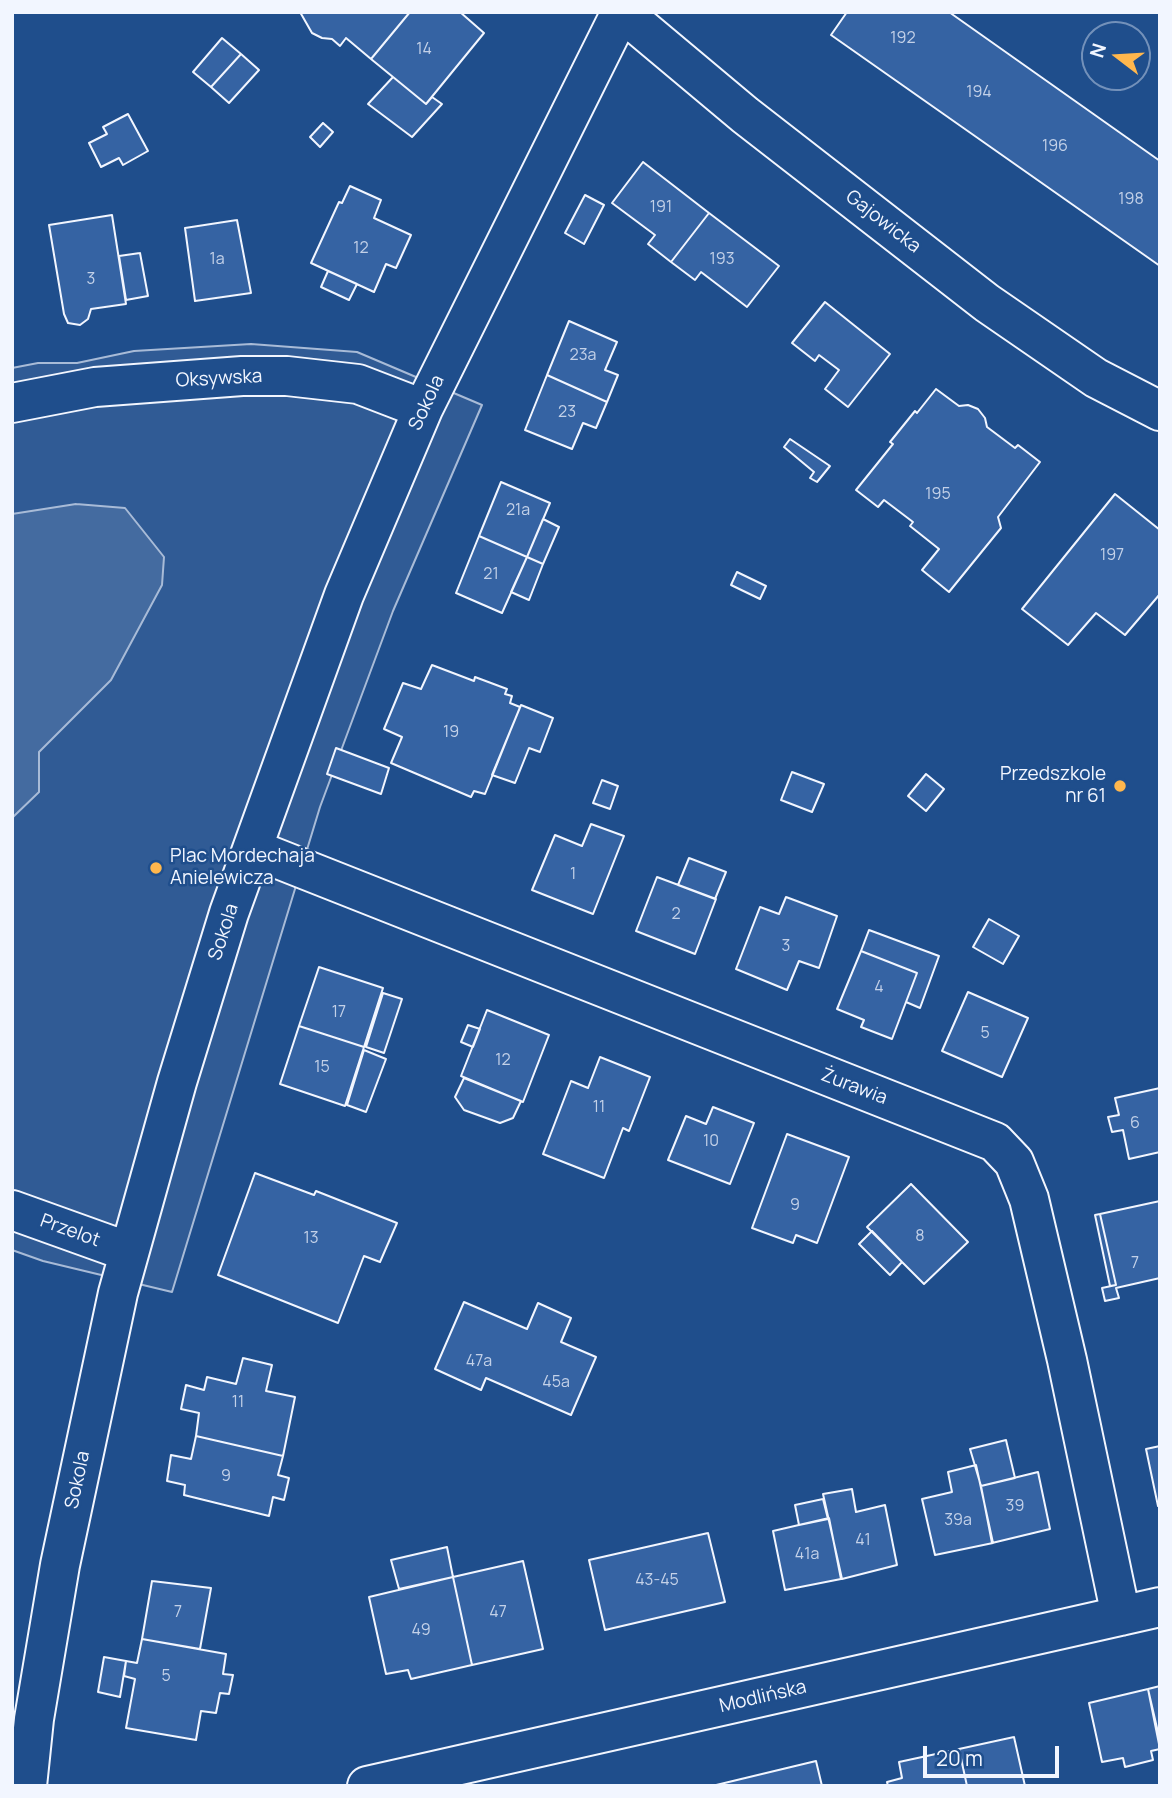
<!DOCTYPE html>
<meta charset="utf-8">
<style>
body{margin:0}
#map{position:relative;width:1172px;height:1798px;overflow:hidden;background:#1f4e8c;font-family:Manrope,sans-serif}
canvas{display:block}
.frame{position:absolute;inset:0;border:14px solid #f2f6ff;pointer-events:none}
.north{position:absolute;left:1081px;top:21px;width:70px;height:70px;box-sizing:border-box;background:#1f4e8c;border:2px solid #7391ba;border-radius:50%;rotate:287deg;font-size:19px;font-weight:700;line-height:28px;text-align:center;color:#f2f6ff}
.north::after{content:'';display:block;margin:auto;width:24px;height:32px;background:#ffb74d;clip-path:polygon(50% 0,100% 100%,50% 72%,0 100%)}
.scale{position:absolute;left:923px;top:1746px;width:136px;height:32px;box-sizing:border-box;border:4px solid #f2f6ff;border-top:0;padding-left:9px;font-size:21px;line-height:24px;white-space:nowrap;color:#f2f6ff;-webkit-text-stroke:5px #1f4e8c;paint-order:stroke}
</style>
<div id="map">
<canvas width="1172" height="1798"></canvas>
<div class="frame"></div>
<div class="north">N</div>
<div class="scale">20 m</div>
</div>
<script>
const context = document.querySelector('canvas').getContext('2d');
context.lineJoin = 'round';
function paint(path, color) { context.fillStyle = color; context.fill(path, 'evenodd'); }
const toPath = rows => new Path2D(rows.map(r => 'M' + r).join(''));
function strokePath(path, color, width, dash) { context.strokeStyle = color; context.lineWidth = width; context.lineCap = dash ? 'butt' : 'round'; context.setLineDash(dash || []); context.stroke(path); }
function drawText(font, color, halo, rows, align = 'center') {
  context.font = font + ' Manrope,sans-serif'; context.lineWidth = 5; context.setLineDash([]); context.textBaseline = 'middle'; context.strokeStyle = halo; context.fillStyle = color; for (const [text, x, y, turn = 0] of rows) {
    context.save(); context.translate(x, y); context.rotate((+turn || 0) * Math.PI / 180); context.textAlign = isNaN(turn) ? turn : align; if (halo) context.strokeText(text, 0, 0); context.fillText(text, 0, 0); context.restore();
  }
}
const built = toPath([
 [251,344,357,352,482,405,393,611,320,807,172,1292,43,1261,12,1250,12,368,38,363,77,363,134,351,251,344]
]);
const water = toPath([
 [76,504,125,508,164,557,162,585,111,680,39,752,39,792,12,818,12,514,76,504]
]);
const building = toPath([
 [300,12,410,12,371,59,346,38,340,46,332,39,322,38,312,33,300,12],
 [410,12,460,12,484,33,426,104,371,59,410,12],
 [847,12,949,12,1160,161,1160,266,831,35,847,12],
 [222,38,241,54,211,87,193,72,222,38],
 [241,54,259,70,229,103,211,87,241,54],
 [393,77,426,104,432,97,442,104,412,137,368,104,393,77],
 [128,114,148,151,123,165,119,158,101,167,89,143,107,134,103,127,128,114],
 [323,123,333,132,320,147,310,137,323,123],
 [643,162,709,213,671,262,648,244,655,235,612,203,643,162],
 [350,186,381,200,374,218,411,235,396,268,386,264,374,292,311,263,339,202,342,203,350,186],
 [585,195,604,205,584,244,565,233,585,195],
 [709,213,779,266,747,307,701,272,695,280,671,262,709,213],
 [112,215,126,304,91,309,88,319,80,325,68,323,64,314,49,225,112,215],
 [237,220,251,293,195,301,185,228,237,220],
 [140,253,148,296,126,300,119,256,140,253],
 [328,271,357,284,349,300,321,287,328,271],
 [825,302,890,354,848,407,825,389,839,370,819,355,815,361,792,343,825,302],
 [569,321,617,342,605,370,618,375,607,402,547,375,569,321],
 [547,375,607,402,596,428,583,423,572,449,525,430,547,375],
 [936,389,959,406,968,405,978,409,985,418,987,427,1015,448,1018,445,1040,462,998,517,1001,528,949,592,922,570,939,549,910,526,913,522,884,500,878,507,856,490,893,444,890,442,915,411,917,413,936,389],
 [790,439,830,466,817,482,810,478,814,472,784,447,790,439],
 [501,482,550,503,527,557,479,536,501,482],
 [1115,494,1160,530,1160,594,1125,635,1096,613,1068,645,1022,609,1115,494],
 [543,519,559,527,543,564,527,557,543,519],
 [479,536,527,557,502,613,456,593,479,536],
 [527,557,543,564,529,600,511,592,527,557],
 [737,572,766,586,760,599,731,585,737,572],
 [432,665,474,681,475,677,507,689,505,694,512,696,510,703,520,707,485,794,474,791,471,797,391,763,402,737,384,729,403,683,421,689,432,665],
 [521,705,553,718,540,752,529,748,515,783,492,775,521,705],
 [336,748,389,768,381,794,327,774,336,748],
 [792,772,824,784,812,812,781,800,792,772],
 [926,774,944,789,926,811,908,796,926,774],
 [602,780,618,786,610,809,593,803,602,780],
 [591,824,624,836,593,914,532,890,555,835,582,846,591,824],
 [689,858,726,872,715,899,678,885,689,858],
 [657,877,716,899,695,954,636,931,657,877],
 [786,897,837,916,819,968,799,961,787,990,736,969,760,907,779,914,786,897],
 [989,919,1019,936,1003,964,973,947,989,919],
 [869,930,939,956,920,1008,906,1002,917,973,861,951,869,930],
 [861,951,917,973,892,1039,861,1027,864,1020,837,1009,861,951],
 [319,967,383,988,364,1047,299,1026,319,967],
 [968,992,1028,1018,1002,1077,942,1051,968,992],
 [383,993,402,999,384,1053,366,1047,383,993],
 [487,1010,549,1035,523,1102,461,1076,487,1010],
 [468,1025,480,1029,473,1047,461,1042,468,1025],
 [299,1026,364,1047,345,1106,280,1084,299,1026],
 [364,1050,386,1059,366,1112,347,1105,364,1050],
 [600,1057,650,1077,629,1131,623,1128,604,1178,543,1154,571,1081,588,1088,600,1057],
 [464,1078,521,1101,513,1118,500,1123,464,1110,455,1097,464,1078],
 [1160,1088,1160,1152,1129,1159,1123,1130,1112,1132,1108,1117,1119,1115,1115,1098,1160,1088],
 [713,1107,754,1123,730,1184,668,1160,686,1116,706,1124,713,1107],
 [787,1134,849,1157,817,1243,796,1235,793,1243,752,1228,787,1134],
 [255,1173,314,1195,316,1191,397,1223,380,1262,364,1256,338,1323,218,1275,255,1173],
 [911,1184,968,1242,924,1284,867,1227,911,1184],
 [1160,1201,1160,1278,1116,1288,1119,1298,1105,1301,1102,1288,1116,1285,1100,1214,1160,1201],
 [1100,1214,1116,1285,1110,1286,1095,1215,1100,1214],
 [872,1231,902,1262,890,1275,859,1244,872,1231],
 [464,1302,527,1329,538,1303,571,1318,561,1342,596,1357,571,1415,486,1378,481,1390,435,1369,464,1302],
 [243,1358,272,1365,266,1391,295,1397,283,1456,196,1436,199,1413,181,1409,186,1385,204,1390,207,1377,236,1384,243,1358],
 [196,1436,283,1456,278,1475,289,1478,284,1500,273,1497,269,1516,184,1495,185,1485,167,1481,171,1455,191,1459,196,1436],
 [1006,1440,1015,1478,981,1486,970,1449,1006,1440],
 [1160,1446,1160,1505,1158,1506,1146,1449,1160,1446],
 [976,1465,993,1543,935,1555,922,1499,952,1492,948,1472,976,1465],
 [1038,1472,1050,1529,992,1543,981,1486,1038,1472],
 [852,1489,856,1512,885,1505,897,1565,842,1579,823,1494,852,1489],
 [823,1499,828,1519,799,1525,795,1505,823,1499],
 [829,1518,841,1579,785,1590,773,1531,829,1518],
 [708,1533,725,1602,605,1630,589,1560,708,1533],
 [447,1547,453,1577,399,1589,391,1560,447,1547],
 [523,1561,543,1649,472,1665,453,1577,523,1561],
 [453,1577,472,1665,411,1679,408,1670,386,1674,369,1597,453,1577],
 [152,1581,211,1588,200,1649,142,1639,152,1581],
 [142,1639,226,1654,223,1674,233,1675,229,1694,220,1693,216,1713,201,1711,196,1740,126,1728,135,1679,124,1676,126,1661,137,1663,142,1639],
 [104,1657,126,1661,120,1697,98,1692,104,1657],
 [1160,1686,1160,1741,1148,1689,1160,1686],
 [1148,1689,1160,1749,1151,1751,1153,1760,1125,1767,1123,1758,1102,1762,1089,1703,1148,1689],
 [1014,1737,1025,1786,967,1786,959,1749,1014,1737],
 [959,1749,967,1786,888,1786,887,1782,902,1778,899,1762,959,1749],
 [816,1761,822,1786,712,1786,816,1761]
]);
const minor = toPath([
 [622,12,745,115,987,303,1096,378,1160,411],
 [12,403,95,387,242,376,287,376,358,384,423,409],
 [253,849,995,1142,1014,1162,1029,1199,1067,1360,1121,1616],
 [12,1210,129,1252],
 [27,1786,34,1719,60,1565,118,1293,177,1082,229,913,344,595,423,409,621,12],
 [367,1786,1160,1607]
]);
const markers = [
 [1120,786,7,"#ffb74d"],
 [156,868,7,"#ffb74d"]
];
const numberNames = [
 ["192",903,39],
 ["14",424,50],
 ["194",979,93],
 ["196",1055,147],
 ["198",1131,200],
 ["191",661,208],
 ["12",361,249],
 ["1a",217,260],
 ["193",722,260],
 ["3",91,280],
 ["23a",583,356],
 ["23",567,413],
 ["195",938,495],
 ["21a",518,511],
 ["197",1112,556],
 ["21",491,575],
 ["19",451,733],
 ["1",573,875],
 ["2",676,915],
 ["3",786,947],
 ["4",879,988],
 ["17",339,1013],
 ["5",985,1034],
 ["12",503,1061],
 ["15",322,1068],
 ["11",599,1108],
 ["6",1135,1124],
 ["10",711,1142],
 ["9",795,1206],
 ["8",920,1237],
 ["13",311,1239],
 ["7",1135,1264],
 ["47a",479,1362],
 ["45a",556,1383],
 ["11",238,1403],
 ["9",226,1477],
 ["39",1015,1507],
 ["39a",958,1521],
 ["41",863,1541],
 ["41a",807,1555],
 ["43-45",657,1581],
 ["7",178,1613],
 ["47",498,1613],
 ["49",421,1631],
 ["5",166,1677]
];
const streetNames = [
 ["Gajowicka",883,222,38],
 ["Oksywska",219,379,-3],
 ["Sokola",427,403,-65],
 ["Sokola",224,932,-72],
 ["Żurawia",854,1087,21],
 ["Przelot",70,1231,20],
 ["Sokola",78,1480,-78],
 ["Modlińska",763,1697,-13]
];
const poiNames = [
 ["Przedszkole",1106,775],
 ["nr 61",1106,797],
 ["Plac Mordechaja",170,857,"left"],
 ["Anielewicza",170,879,"left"]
];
paint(built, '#305b95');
strokePath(built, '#a8bbd7', 2);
paint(water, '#446ba0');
strokePath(water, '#a8bbd7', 2);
paint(building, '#3563a3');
strokePath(building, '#f2f6ff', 2);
strokePath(minor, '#f2f6ff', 42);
strokePath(minor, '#1f4e8c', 38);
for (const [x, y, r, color] of markers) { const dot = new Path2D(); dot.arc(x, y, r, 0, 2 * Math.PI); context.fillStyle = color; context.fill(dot); strokePath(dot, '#1f4e8c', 2.5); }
drawText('16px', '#c3d1e8', null, numberNames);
drawText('19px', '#f2f6ff', '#1f4e8c', streetNames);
drawText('19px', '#f2f6ff', '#1f4e8c', poiNames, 'right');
</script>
